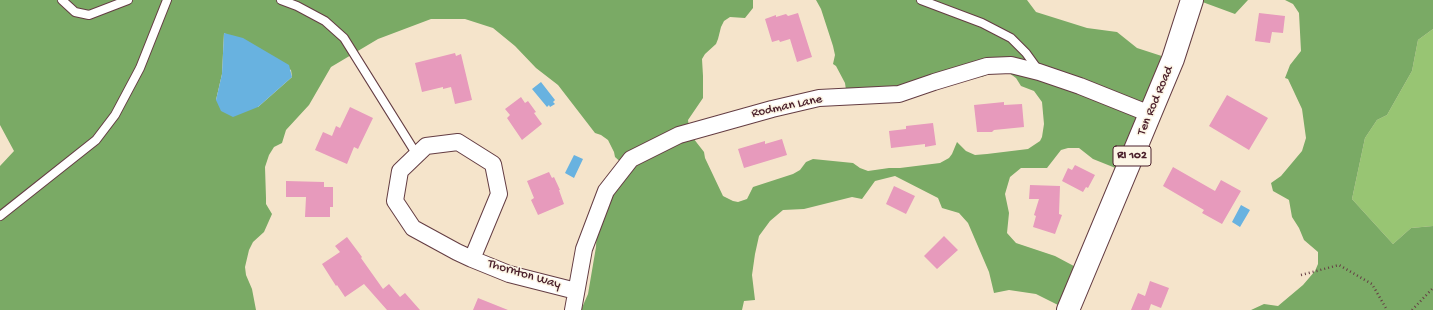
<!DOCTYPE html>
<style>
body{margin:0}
canvas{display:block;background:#f5e4cb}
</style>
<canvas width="1433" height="310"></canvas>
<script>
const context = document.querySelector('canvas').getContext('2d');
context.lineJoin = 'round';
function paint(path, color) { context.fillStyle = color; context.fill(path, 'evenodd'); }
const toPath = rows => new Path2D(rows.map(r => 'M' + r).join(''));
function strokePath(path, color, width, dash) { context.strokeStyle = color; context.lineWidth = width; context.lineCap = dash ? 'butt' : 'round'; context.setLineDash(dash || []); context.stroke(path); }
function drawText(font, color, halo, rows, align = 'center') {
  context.font = font + ' "Gochi Hand",sans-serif'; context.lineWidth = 3; context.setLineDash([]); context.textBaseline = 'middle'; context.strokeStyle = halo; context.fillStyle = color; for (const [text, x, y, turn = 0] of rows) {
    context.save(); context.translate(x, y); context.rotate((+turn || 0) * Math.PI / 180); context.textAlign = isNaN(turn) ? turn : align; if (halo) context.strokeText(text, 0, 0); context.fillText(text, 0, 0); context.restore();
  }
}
const green = toPath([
 [1433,29,1433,226,1411,228,1393,244,1352,199,1365,138,1377,120,1387,115,1412,71,1418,40]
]);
const forest = toPath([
 [0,0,753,0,753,8,745,18,730,17,724,21,721,27,718,39,716,44,705,54,702,59,703,76,703,98,688,120,690,134,704,152,705,158,723,196,733,201,738,202,747,199,753,187,793,174,800,170,806,162,813,159,853,163,860,168,868,171,889,168,900,168,940,163,949,158,952,154,957,142,966,151,975,155,987,154,1028,149,1040,141,1042,137,1044,124,1042,102,1034,91,1021,86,1016,78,1009,73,994,71,982,77,977,74,903,88,846,90,845,83,836,66,833,64,835,55,833,46,821,9,816,0,1027,0,1036,12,1087,28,1117,32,1137,48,1174,60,1128,173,1093,159,1079,148,1068,148,1061,150,1047,168,1021,168,1010,177,1005,194,1009,213,1007,233,1016,243,1055,256,1087,273,1068,310,1036,294,1009,290,994,293,989,272,968,223,959,213,942,208,938,198,895,176,875,181,862,199,852,197,804,209,783,210,770,221,759,236,755,254,752,275,755,300,744,301,742,310,581,310,588,294,596,247,597,225,625,166,615,157,614,152,608,140,601,135,595,133,558,85,536,68,515,46,493,28,465,19,431,19,378,39,331,67,309,105,286,130,282,143,274,147,269,155,265,167,266,198,266,204,272,214,264,232,253,242,249,250,245,267,246,275,252,289,256,310,0,310,0,166,14,151,0,125],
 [224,33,291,70,292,77,258,107,216,100,222,74],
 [1197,0,1248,0,1235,14],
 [1285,0,1433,0,1433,29,1418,40,1412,71,1387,115,1377,120,1365,138,1352,199,1393,244,1411,228,1433,226,1433,310,1251,310,1264,304,1278,306,1303,285,1315,271,1318,264,1318,252,1304,240,1299,228,1292,217,1289,200,1273,191,1271,183,1281,176,1302,151,1306,138,1302,109,1288,79,1285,78,1290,65,1301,51,1299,13,1293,4]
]);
const water = toPath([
 [224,33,243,38,289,65,292,77,258,107,233,117,221,111,216,100,222,74],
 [541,82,555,100,553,102,555,104,550,107,549,105,547,107,532,89],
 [574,155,583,159,574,178,565,173],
 [1241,205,1250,210,1240,227,1232,222]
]);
const building = toPath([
 [798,13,812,57,797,62,790,39,780,42,779,40,772,42,765,19,776,15,776,17,786,14,788,16],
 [1259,13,1285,16,1283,33,1272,32,1270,43,1255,41],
 [455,53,456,56,461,54,472,100,455,104,451,87,443,89,443,87,422,92,415,63],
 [1227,95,1268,118,1249,150,1209,126],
 [521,97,525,103,528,101,536,112,534,113,542,124,522,140,507,118,510,115,505,109],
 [1004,102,1004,105,1022,104,1024,127,994,130,992,132,977,132,974,105],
 [350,107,373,118,358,149,354,147,347,164,315,150,323,132,332,136,336,126,340,128],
 [933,123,936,145,925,147,925,144,891,148,889,131,906,129,906,126],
 [782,139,787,155,744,168,738,149,765,141,765,144],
 [1075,165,1095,175,1088,188,1086,187,1083,192,1062,181,1068,168,1072,170],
 [1173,167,1215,191,1221,180,1241,191,1222,224,1202,213,1204,210,1163,186],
 [549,172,552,178,554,177,560,190,559,190,564,204,538,215,531,200,534,198,527,181],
 [286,181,324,182,324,187,333,187,333,207,330,207,330,217,305,217,306,197,286,197],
 [1030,185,1060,186,1059,214,1062,215,1055,234,1033,227,1036,216,1034,215,1039,199,1029,199],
 [894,186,915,196,906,214,886,204],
 [944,236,958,250,937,269,924,256],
 [347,237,362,257,361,258,383,289,389,284,400,297,405,293,420,310,387,310,364,284,345,297,337,285,336,286,322,264,340,252,335,246],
 [1150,281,1169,288,1161,308,1151,304,1149,310,1131,310,1138,293,1145,296],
 [478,298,508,310,473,310]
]);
const path = toPath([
 [1301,275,1339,265,1372,284,1387,310],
 [1412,310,1433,288]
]);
const lane = toPath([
 [62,0,75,12,89,15,128,0],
 [281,0,297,6,325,21,344,38,417,155],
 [921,0,982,23,1011,38,1026,53,1039,71],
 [0,216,96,140,115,115,140,68,167,0]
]);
const street = toPath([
 [472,259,499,194,493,164,458,142,426,146,400,171,395,201,413,228,457,252,472,259,509,274,576,291],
 [573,310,584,249,606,191,631,159,679,135,772,109,819,98,899,94,934,82,987,66,1011,65,1039,72,1080,86,1150,114]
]);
const primary = toPath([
 [1068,310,1173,59,1192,0]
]);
const shields = [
 [1132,156,38]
];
const shieldNames = [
 ["RI 102",1132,156]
];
const streetNames = [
 ["Ten Rod Road",1156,101,-67],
 ["Rodman Lane",787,107,-12],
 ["Thornton Way",524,275,17]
];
paint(green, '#98c573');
paint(forest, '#7aaa65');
paint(water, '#68b2e0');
paint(building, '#e79abc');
strokePath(lane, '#643d43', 10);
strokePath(street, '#643d43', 18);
strokePath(primary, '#643d43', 24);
strokePath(path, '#643d43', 2.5, [1, 3]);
strokePath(lane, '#fff', 8);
strokePath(street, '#fff', 16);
strokePath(primary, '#fff', 22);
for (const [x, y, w] of shields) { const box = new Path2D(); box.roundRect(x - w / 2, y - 10, w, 20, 3); context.fillStyle = '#fcf5e5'; context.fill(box); strokePath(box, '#4a1f2b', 1); }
drawText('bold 12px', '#4a1f2b', null, shieldNames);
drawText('13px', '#4a1f2b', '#fcf5e5', streetNames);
</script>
